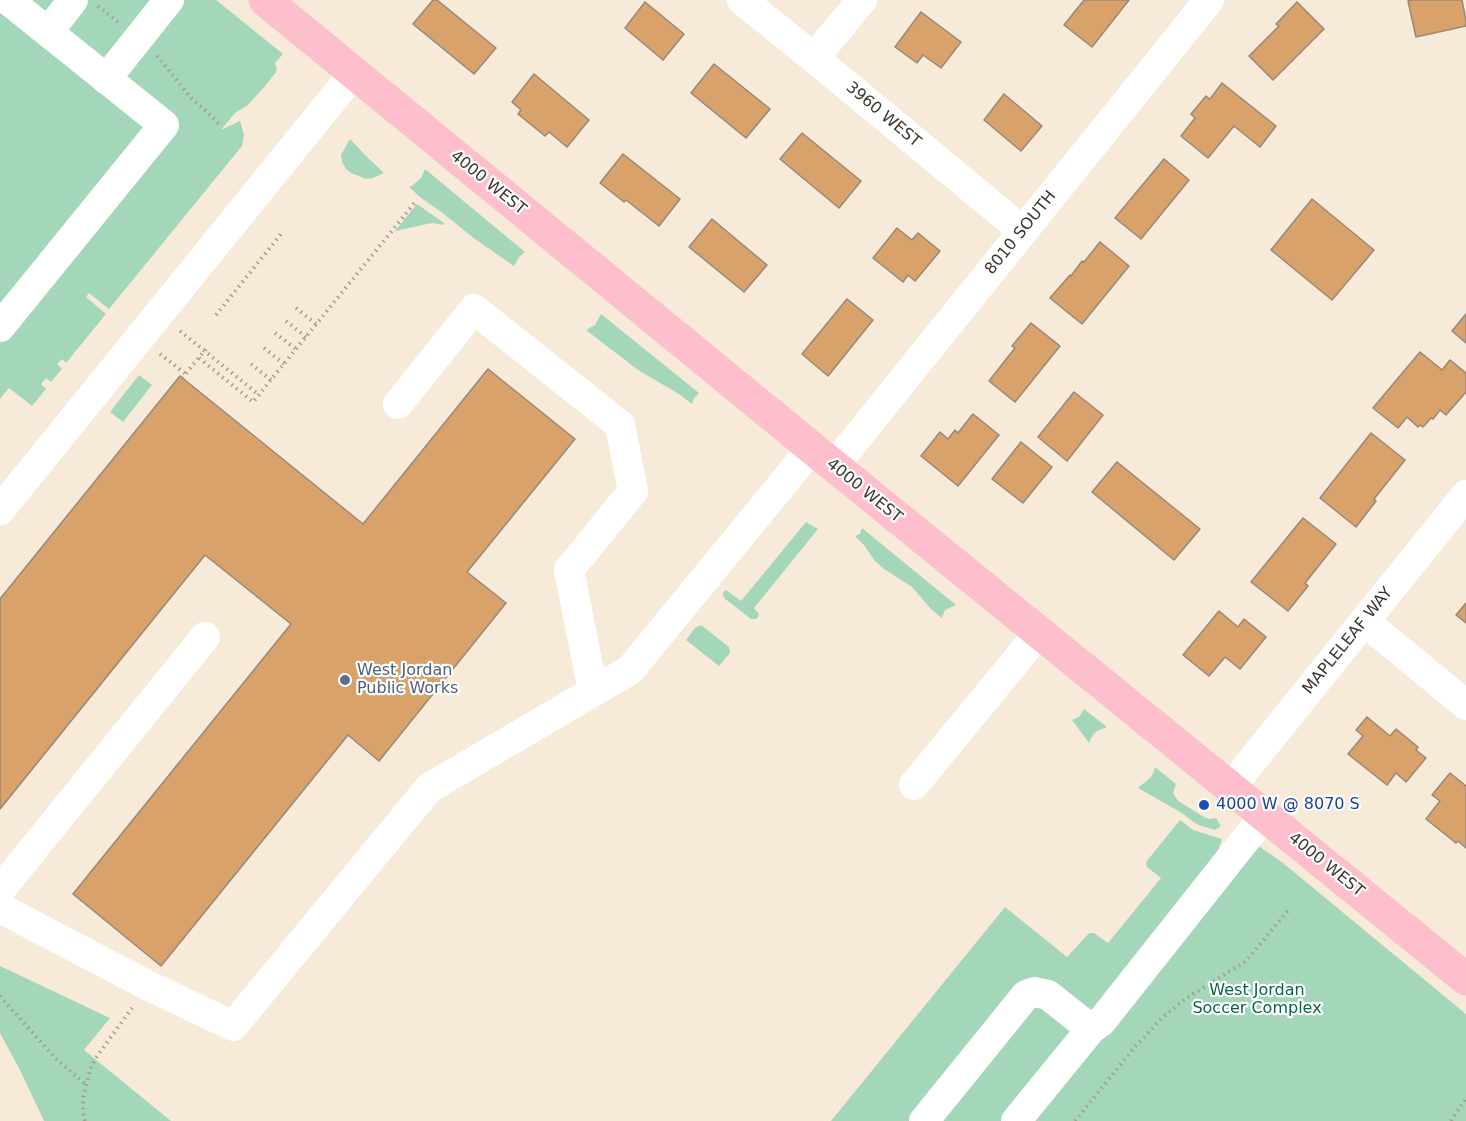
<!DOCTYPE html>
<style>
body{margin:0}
canvas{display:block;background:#f7ead8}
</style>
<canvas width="1466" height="1121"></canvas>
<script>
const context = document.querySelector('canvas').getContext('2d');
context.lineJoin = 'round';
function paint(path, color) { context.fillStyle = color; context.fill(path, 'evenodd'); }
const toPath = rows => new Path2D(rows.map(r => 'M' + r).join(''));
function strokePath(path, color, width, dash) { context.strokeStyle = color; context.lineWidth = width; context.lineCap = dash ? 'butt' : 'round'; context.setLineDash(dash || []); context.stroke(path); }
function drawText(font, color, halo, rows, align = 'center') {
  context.font = font + ' "DejaVu Sans",sans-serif'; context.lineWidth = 4.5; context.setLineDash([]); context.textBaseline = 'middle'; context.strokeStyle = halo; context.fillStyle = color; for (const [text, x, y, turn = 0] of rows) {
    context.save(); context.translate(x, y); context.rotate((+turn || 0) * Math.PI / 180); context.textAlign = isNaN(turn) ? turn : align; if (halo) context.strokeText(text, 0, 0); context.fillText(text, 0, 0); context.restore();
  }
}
const green = toPath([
 [0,0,216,0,283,54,275,63,277,69,276,72,265,86,248,105,235,113,221,130,240,121,244,135,242,146,109,309,89,293,86,297,106,314,66,363,62,359,57,364,62,369,51,382,46,378,41,384,46,389,32,406,9,388,0,399],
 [350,139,366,156,384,173,373,178,366,179,351,173,346,169,342,162,341,155],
 [425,169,525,252,519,257,514,266,475,239,440,211,421,198,409,187,413,185,421,178],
 [417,204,444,223,442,225,433,223,427,224,395,231],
 [601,314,699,393,694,398,692,404,679,394,638,370,586,330,595,325],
 [139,375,152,385,123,422,110,412],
 [806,522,818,529,754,608,759,614,758,617,756,619,751,619,724,598,723,593,726,590,741,601],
 [862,528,956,605,945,610,942,618,931,609,912,587,884,569,875,561,864,545,855,536,860,534],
 [701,625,729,647,730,653,719,666,686,640,695,628],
 [1084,709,1107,727,1097,731,1093,735,1089,743,1072,720,1079,717],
 [1155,767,1176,784,1173,793,1178,801,1204,817,1209,819,1216,818,1221,826,1215,830,1199,825,1192,821,1182,813,1138,788,1152,776],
 [1180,820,1193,830,1222,839,1218,852,1237,831,1283,863,1466,1014,1466,1121,831,1121,1005,907,1067,957,1089,933,1094,933,1108,943,1161,878,1147,867,1146,862],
 [0,966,110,1018,84,1050,171,1121,44,1121,21,1072,0,1033]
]);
const building = toPath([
 [433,0,437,0,496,48,474,74,413,24,433,0],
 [1084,0,1129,0,1092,47,1064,25,1084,0],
 [1412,0,1462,0,1466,20,1466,26,1416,37,1408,1,1412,0],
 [645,2,684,34,663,60,625,28,645,2],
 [1297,2,1324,29,1273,80,1249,56,1279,26,1276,24,1297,2],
 [921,12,961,42,941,68,923,55,917,63,895,47,921,12],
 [714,64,770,109,746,138,691,93,714,64],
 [534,74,589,120,567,147,549,132,545,136,518,114,521,110,512,102,534,74],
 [1222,83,1276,126,1260,147,1234,126,1208,158,1181,136,1195,118,1191,114,1206,96,1210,99,1222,83],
 [1004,94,1042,126,1021,151,984,120,1004,94],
 [802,133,861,181,839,208,780,159,802,133],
 [623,154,680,199,659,226,626,200,624,202,600,183,623,154],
 [1164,159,1189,180,1141,239,1115,218,1164,159],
 [1312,199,1374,250,1332,300,1271,250,1312,199],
 [712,219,767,265,744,292,689,247,712,219],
 [897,228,912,240,918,233,940,251,915,281,908,275,903,282,873,258,897,228],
 [1100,242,1129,266,1082,324,1050,298,1070,275,1071,276,1082,261,1084,262,1100,242],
 [847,299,873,320,828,376,802,354,847,299],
 [1466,314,1466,343,1452,331,1466,314],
 [1031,323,1060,346,1015,402,989,381,1015,348,1012,346,1031,323],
 [1420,352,1442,370,1450,360,1466,373,1466,392,1446,415,1440,410,1433,419,1431,418,1423,427,1420,425,1418,427,1407,417,1398,428,1373,408,1420,352],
 [488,369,575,439,467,572,506,603,379,761,348,735,161,966,73,894,291,624,205,555,0,809,0,599,180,376,363,524,488,369],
 [1074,392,1103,415,1067,461,1038,437,1074,392],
 [973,414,999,435,958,486,921,456,940,432,948,439,955,430,958,433,973,414],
 [1371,433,1405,460,1374,499,1376,501,1356,527,1320,498,1371,433],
 [1021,442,1052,467,1023,503,992,479,1021,442],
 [1117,462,1200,529,1174,560,1092,492,1117,462],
 [1303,518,1336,544,1305,583,1308,586,1288,611,1251,582,1303,518],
 [1466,603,1466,623,1456,615,1466,603],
 [1219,611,1238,627,1244,619,1266,637,1240,669,1225,657,1209,676,1183,655,1219,611],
 [1367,717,1390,736,1396,729,1418,747,1416,750,1426,758,1406,782,1396,773,1387,785,1348,754,1363,736,1356,730,1367,717],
 [1450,773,1466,786,1466,848,1458,841,1456,843,1426,819,1440,801,1432,795,1450,773]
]);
const path = toPath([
 [98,6,118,22],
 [157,56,192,99,204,109,221,126],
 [296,308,316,324],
 [216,315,281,234],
 [286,321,306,337],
 [180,331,259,395],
 [275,333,296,349],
 [264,348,284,364],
 [160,354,186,374],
 [199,358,253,402,417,200],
 [251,364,271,380],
 [182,378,206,349],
 [0,996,54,1057,85,1084],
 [85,1121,83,1113,83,1098,90,1070,95,1059,132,1008],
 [1075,1121,1134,1048,1161,1019,1185,999,1246,961,1290,908],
 [1451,1121,1466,1098]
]);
const minor = toPath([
 [742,0,814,58,1023,231],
 [48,32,73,0],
 [814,58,862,0],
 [106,79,169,0],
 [0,327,164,125,8,0],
 [398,404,474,309,620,425,633,491,569,570,593,691],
 [834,466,1209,0],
 [0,510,354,73],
 [1364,621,1466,705],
 [914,785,1039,633],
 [1230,788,1466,495],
 [0,890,205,637],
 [0,908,149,986,233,1026,429,788,630,670,812,448],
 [924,1121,1026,995,1035,992,1048,995,1091,1029],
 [1016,1121,1091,1029,1101,1022,1265,815]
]);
const major = toPath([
 [265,0,812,448,1466,979]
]);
const markers = [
 [345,680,6,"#5c6f8a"],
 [1204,805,6,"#1a4fb4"]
];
const streetNames = [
 ["3960 WEST",883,115,40],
 ["4000 WEST",488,183,39],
 ["8010 SOUTH",1021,233,-51],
 ["4000 WEST",864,491,39],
 ["MAPLELEAF WAY",1348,641,-51],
 ["4000 WEST",1326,865,39]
];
const serviceNames = [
 ["West Jordan",357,671],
 ["Public Works",357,689]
];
const transitNames = [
 ["4000 W @ 8070 S",1216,805]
];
const parkNames = [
 ["West Jordan",1257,991],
 ["Soccer Complex",1257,1009]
];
paint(green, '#a4d7ba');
paint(building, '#daa26b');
strokePath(building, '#978879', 1.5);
strokePath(path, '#a69c8f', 4, [1.5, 4.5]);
strokePath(minor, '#fff', 30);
strokePath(major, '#febfcd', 33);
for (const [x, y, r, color] of markers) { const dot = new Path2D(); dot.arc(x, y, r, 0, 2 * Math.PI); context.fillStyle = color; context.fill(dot); strokePath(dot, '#fff', 2); }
drawText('16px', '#3b362e', '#fff', streetNames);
drawText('16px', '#4e5e75', '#fff', serviceNames, 'left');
drawText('16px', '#164399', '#fff', transitNames, 'left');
drawText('16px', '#046742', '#fff', parkNames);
</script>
